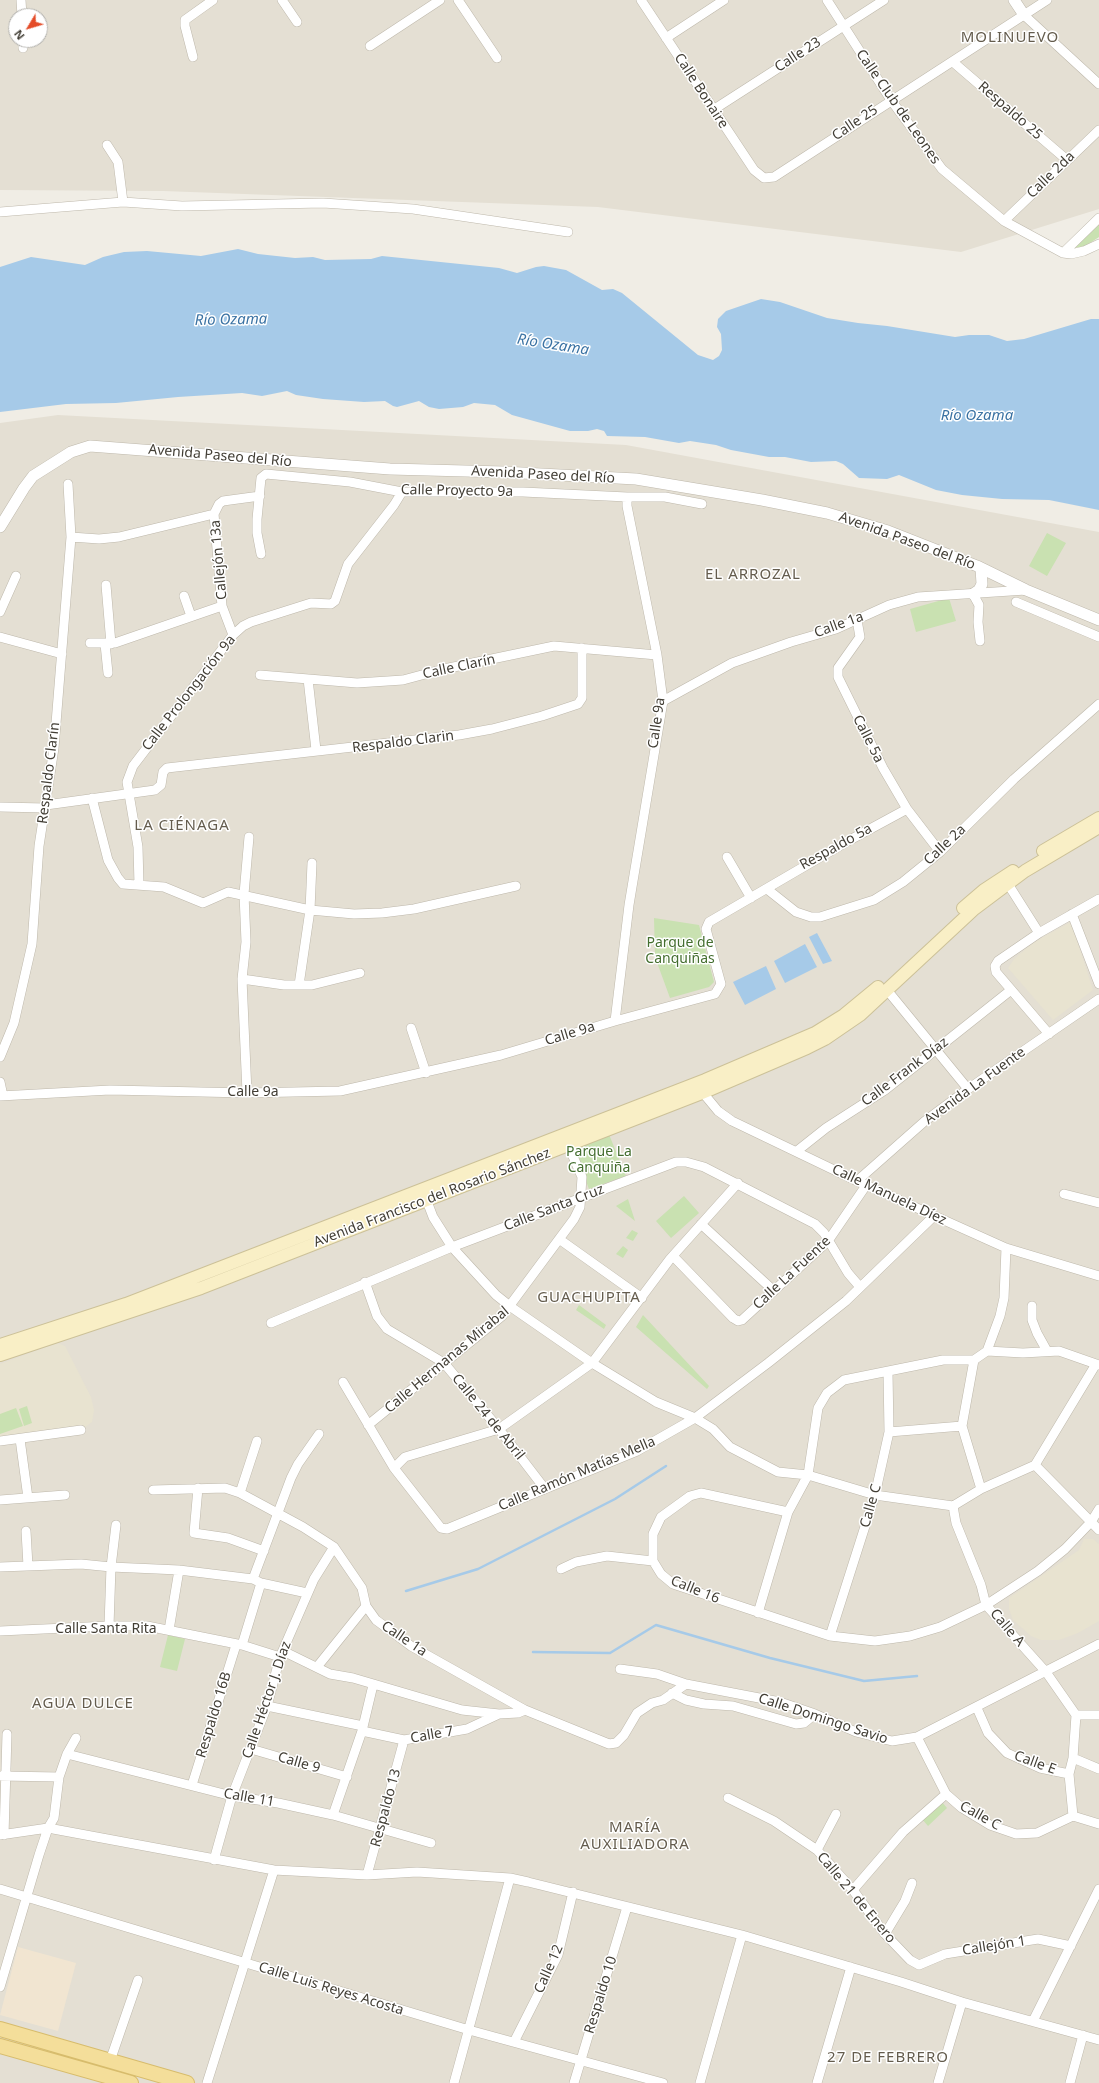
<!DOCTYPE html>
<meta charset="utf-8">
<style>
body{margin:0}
#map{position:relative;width:1099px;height:2083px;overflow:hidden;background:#f0ede5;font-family:"Noto Sans",sans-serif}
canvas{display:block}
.north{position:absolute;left:8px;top:8px;width:40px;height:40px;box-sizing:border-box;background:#fff;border:1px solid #b3b2ae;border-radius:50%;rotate:232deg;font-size:11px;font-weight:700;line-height:16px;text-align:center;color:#423e35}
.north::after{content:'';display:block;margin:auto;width:14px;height:18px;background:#e44c28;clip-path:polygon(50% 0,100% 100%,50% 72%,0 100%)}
</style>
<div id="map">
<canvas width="1099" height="2083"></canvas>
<div class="north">N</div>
</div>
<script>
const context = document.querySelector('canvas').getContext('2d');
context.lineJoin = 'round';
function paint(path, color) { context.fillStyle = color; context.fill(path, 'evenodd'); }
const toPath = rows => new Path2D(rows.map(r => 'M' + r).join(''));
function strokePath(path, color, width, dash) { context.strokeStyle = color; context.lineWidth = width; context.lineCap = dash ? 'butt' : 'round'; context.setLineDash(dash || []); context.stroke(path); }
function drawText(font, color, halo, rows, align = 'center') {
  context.font = font + ' "Noto Sans",sans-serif'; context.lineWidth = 3; context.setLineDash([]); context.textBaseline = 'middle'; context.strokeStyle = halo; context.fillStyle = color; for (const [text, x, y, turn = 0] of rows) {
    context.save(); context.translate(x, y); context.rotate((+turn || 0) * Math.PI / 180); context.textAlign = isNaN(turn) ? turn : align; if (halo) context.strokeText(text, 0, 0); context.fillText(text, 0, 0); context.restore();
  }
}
const residential = toPath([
 [0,0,1099,0,1099,209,961,252,598,207,163,191,0,190],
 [16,16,40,16,40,40,16,40],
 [58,415,626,445,1099,532,1099,2083,0,2083,0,423]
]);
const commercial = toPath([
 [18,1947,76,1963,58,2031,0,2015]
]);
const education = toPath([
 [1071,922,1093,990,1053,1020,1008,968,1014,959,1034,942],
 [57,1343,65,1346,91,1397,94,1410,92,1422,84,1428,0,1438,0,1364],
 [1084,1539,1093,1539,1099,1544,1099,1621,1078,1633,1059,1640,1041,1640,1031,1636,1013,1620,1009,1609,1009,1598,1079,1550]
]);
const green = toPath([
 [1099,224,1099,237,1084,247,1073,248],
 [1047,533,1066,543,1047,576,1029,566],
 [949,598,956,621,916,632,910,609],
 [654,918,699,925,714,982,709,987,670,998,655,957],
 [608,1132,626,1176,589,1189,572,1144],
 [684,1196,699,1213,671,1238,656,1221],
 [628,1199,635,1221,616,1206],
 [632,1230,638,1233,633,1241,626,1238],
 [623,1246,628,1250,623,1258,616,1254],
 [579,1305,606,1325,604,1329,576,1310],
 [643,1315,709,1386,707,1389,636,1327],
 [27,1406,32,1423,24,1426,19,1409],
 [16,1408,23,1426,0,1434,0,1414],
 [168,1635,185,1639,177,1671,160,1667],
 [941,1801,947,1808,928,1826,922,1819]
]);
const water = toPath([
 [238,249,258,254,295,258,313,257,325,260,371,259,382,256,499,268,517,273,536,267,544,266,566,270,602,290,613,289,622,293,698,355,713,360,719,356,722,350,721,334,717,327,718,319,726,311,761,299,780,302,827,318,858,323,887,326,955,337,969,335,989,335,1007,341,1024,339,1091,319,1099,319,1099,510,1049,500,1002,499,962,495,936,490,899,475,887,479,859,478,843,464,836,461,811,462,785,457,769,457,731,450,716,445,690,441,679,443,645,437,607,436,604,431,597,429,588,431,570,431,512,415,495,405,474,403,463,407,439,409,429,407,419,401,397,407,393,406,385,401,364,402,323,399,296,395,287,391,262,396,242,393,178,397,116,403,66,404,0,412,0,267,31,257,85,265,103,257,124,252,147,251,201,256],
 [817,933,832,961,823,964,809,937],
 [805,944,817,967,785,983,774,961],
 [766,966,776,989,745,1005,733,982]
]);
const stream = toPath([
 [406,1591,478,1569,615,1499,666,1466],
 [533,1652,610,1653,656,1625,770,1658,864,1681,917,1676]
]);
const minor = toPath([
 [21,0,22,16],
 [282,0,297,22],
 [458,0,497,58],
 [641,0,754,170,764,178,774,177,1047,0],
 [827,0,891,100,942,169,1004,221,1063,253,1071,254,1084,251,1099,244],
 [1024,15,1099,84],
 [666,38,724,0],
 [23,40,23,48],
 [370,46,440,0],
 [193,57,185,26,185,20,213,0],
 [953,62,1067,160],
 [713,110,884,0],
 [107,145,118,162,123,202],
 [0,212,123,202,182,206,323,203,413,209,568,232],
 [1004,221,1099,130],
 [1063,253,1099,218],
 [71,537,99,539,119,537,214,514],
 [261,554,257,533,257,519,261,478,266,474,350,482,402,492,523,492,627,497,665,497,702,504],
 [106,585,111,644],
 [973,594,979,605,978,622,980,641],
 [184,596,191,616],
 [1016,602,1099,637],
 [0,612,16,576],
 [857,620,860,637,838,668,838,677,883,768,907,809,940,852],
 [233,635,222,606,214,514,219,504,223,501,260,496],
 [0,637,62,654],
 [90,643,115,643,222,606],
 [105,644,108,673],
 [260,675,357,683,403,680,444,669,554,646,657,655],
 [308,679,316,750],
 [663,701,732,663,791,642,836,629,889,605,918,597,1026,590],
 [92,798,108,860,118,878,123,884,164,887,203,903,228,892,310,910,354,914,382,913,414,909,516,886],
 [46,805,155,790,161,785,163,772,167,768,459,735,492,729,542,716,578,704,582,698,582,648],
 [0,807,45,808],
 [727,857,751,898],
 [1008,884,1039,933],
 [139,885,138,847,127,782,133,766,233,635,243,626,251,622,311,603,331,604,335,601,348,564,394,505,402,492],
 [767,889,796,912,811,917,820,917,874,900,903,882,940,852,1014,779,1099,704],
 [1072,914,1099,984],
 [242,979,284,985,312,985,360,973],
 [299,985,310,910,312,863],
 [887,990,968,1089],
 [615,1021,629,905,663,701,657,655,627,506,627,497],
 [411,1028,426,1073],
 [1049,1034,996,972,995,966,998,961,1039,933,1099,899],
 [0,1057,14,1023,32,944,39,846,54,748,71,537,68,484],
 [0,1082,3,1096],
 [699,1088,718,1111,732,1121,857,1181,1006,1248,1099,1276],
 [247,1093,242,979,246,942,244,894,249,837],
 [0,1096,110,1090,247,1093,340,1091,501,1055,615,1021,715,994,721,984,706,929,709,922,848,841,907,809],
 [797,1151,826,1128,885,1090,1011,990],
 [857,1181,925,1121,968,1089,1099,999],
 [1064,1194,1099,1203],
 [425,1196,433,1217,452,1247,496,1295,511,1307,592,1363,656,1402,695,1418,713,1429,730,1447,778,1472,808,1475,875,1495,953,1506,981,1489,1035,1465,1096,1364],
 [701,1224,774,1291],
 [559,1239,642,1298],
 [673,1256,733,1318,738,1321,742,1320,828,1241,867,1184],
 [365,1282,377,1316,387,1329,444,1363,499,1429,545,1489],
 [1032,1306,1032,1320,1037,1333,1047,1351],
 [271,1323,452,1247,676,1162,686,1162,704,1167,815,1224,824,1233,848,1273,860,1287],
 [987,1351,1000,1316,1004,1298,1006,1248],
 [974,1360,962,1426,981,1489],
 [343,1382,394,1468,441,1528,447,1529,637,1451,695,1418,768,1363,846,1301,934,1216],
 [368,1425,502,1316,574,1219,580,1207,582,1177,568,1145],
 [889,1432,962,1426],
 [20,1439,28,1498],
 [0,1441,81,1430],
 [1035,1465,1099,1530],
 [394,1468,405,1457,499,1429,592,1363,670,1259,738,1183],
 [198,1488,194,1533,228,1538,264,1551],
 [153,1490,225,1488,240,1493,303,1527,334,1547,362,1588,366,1606,376,1620,391,1631,411,1646,525,1710,609,1744,616,1743,624,1735,637,1713,652,1703,663,1700,686,1684,780,1702,815,1714,856,1732,892,1741,917,1737,1099,1644],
 [240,1493,257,1441],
 [0,1500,65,1495],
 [953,1506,956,1523,981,1585,986,1605,1046,1672,1076,1715],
 [788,1512,701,1493,690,1496,661,1517,653,1534,653,1561,661,1574,673,1584,830,1636,875,1641,910,1636,940,1627,986,1605,1038,1571,1065,1549,1091,1522,1099,1509],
 [26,1531,28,1566],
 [0,1567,81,1564,111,1567,179,1570,253,1579,261,1583,307,1593],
 [561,1569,576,1562,607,1556,653,1561],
 [253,1579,291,1478,298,1464,319,1434],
 [758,1613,788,1512,808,1475,818,1408,827,1393,844,1380,943,1360,974,1360,987,1351,1023,1353,1059,1351,1099,1365],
 [109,1626,111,1567,116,1525],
 [169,1630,179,1570],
 [0,1631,109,1626,147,1626,242,1645,280,1657],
 [830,1636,875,1495,889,1432,888,1372],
 [242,1645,261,1583],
 [283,1651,330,1674,353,1678,462,1710,499,1714,518,1713,525,1710],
 [317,1667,366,1606],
 [620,1669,657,1674,686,1684],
 [672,1693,686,1700,704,1704,733,1706,796,1724,804,1723,815,1714],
 [267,1706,363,1726],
 [977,1708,988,1733,1007,1753,1040,1768,1069,1774],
 [1076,1715,1099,1715],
 [362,1731,404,1740,467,1729,499,1714],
 [917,1737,946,1794,962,1808,990,1825,1016,1834,1037,1833,1073,1816,1099,1824],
 [251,1749,347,1777],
 [67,1754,232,1796,278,1803,333,1815,431,1843],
 [1073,1758,1099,1769],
 [1,1776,59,1777],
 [192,1785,236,1645],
 [728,1798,774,1821,817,1850,853,1890,885,1934,910,1960,919,1965,945,1954,1038,1939,1071,1946],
 [333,1815,362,1731,373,1685],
 [1073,1816,1069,1774,1073,1758,1076,1715],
 [0,1835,48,1828,274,1870,367,1875,417,1872,510,1878,528,1882,742,1935,901,1982,962,2002,1099,2040],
 [4,1835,7,1734],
 [817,1850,836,1814],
 [214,1860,232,1796,267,1706,280,1657,314,1579,334,1547],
 [367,1875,404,1740],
 [0,1889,469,2030,663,2083],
 [853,1890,903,1832,946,1794],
 [885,1934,905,1901,912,1883],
 [0,1987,39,1855,48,1828,54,1818,59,1777,67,1754,76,1738],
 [1033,2021,1099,1889],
 [514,2042,558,1955,573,1892],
 [110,2061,138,1980],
 [207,2083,274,1870],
 [454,2083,510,1878],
 [574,2083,627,1907],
 [700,2083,742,1935],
 [817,2083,851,1967],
 [938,2083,962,2002],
 [1070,2083,1083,2035]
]);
const tertiary = toPath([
 [1014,0,1024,15],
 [0,527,24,488,33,476,71,452,90,446,390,469,503,472,636,479,762,500,827,513,888,531,977,566,1026,590,1099,620],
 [973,594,979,590,982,584,981,568]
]);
const secondary = toPath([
 [1043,851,1099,818],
 [963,908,984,890,1013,871],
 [0,1345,126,1304,705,1080,815,1033,844,1015,878,987],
 [0,1355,201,1288,702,1093,807,1048,825,1039,860,1015,973,910,1025,871,1099,827]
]);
const primary = toPath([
 [0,2029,187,2083],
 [0,2046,131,2083]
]);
const streetNames = [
 ["Calle 23",798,55,-33],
 ["Calle Bonaire",701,91,57],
 ["Calle Club de Leones",898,107,55],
 ["Respaldo 25",1010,111,41],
 ["Calle 25",855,123,-34],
 ["Calle 2da",1051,175,-44],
 ["Avenida Paseo del Río",220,456,5],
 ["Avenida Paseo del Río",543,475,3],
 ["Calle Proyecto 9a",457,491,1],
 ["Avenida Paseo del Río",907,541,20],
 ["Callejón 13a",219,560,-95],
 ["Calle 1a",839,625,-20],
 ["Calle Clarín",459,667,-12],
 ["Calle Prolongación 9a",189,693,-52],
 ["Calle 9a",657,723,-82],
 ["Calle 5a",868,739,63],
 ["Respaldo Clarin",403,742,-7],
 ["Respaldo Clarín",49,773,-83],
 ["Calle 2a",945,845,-43],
 ["Respaldo 5a",836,847,-29],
 ["Calle 9a",570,1034,-17],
 ["Calle Frank Díaz",905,1072,-37],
 ["Avenida La Fuente",975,1086,-36],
 ["Calle 9a",253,1092],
 ["Calle Manuela Díez",889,1195,25],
 ["Avenida Francisco del Rosario Sánchez",432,1198,-21],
 ["Calle Santa Cruz",554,1208,-21],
 ["Calle La Fuente",792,1273,-43],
 ["Calle Hermanas Mirabal",447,1360,-40],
 ["Calle 24 de Abril",488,1417,51],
 ["Calle Ramón Matías Mella",577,1474,-23],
 ["Calle C",871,1506,-74],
 ["Calle 16",695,1590,22],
 ["Calle A",1007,1628,49],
 ["Calle Santa Rita",106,1629],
 ["Calle 1a",404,1639,34],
 ["Calle Héctor J. Díaz",267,1700,-71],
 ["Respaldo 16B",214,1715,-73],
 ["Calle Domingo Savio",823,1719,18],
 ["Calle 7",432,1735,-10],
 ["Calle 9",299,1763,16],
 ["Calle E",1035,1763,20],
 ["Calle 11",249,1798,10],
 ["Respaldo 13",386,1808,-75],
 ["Calle C",980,1816,29],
 ["Calle 21 de Enero",856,1898,50],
 ["Callejón 1",994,1946,-9],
 ["Calle 12",549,1969,-66],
 ["Calle Luis Reyes Acosta",331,1989,17],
 ["Respaldo 10",601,1995,-73]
];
const parkNames = [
 ["Parque de",680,943],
 ["Canquiñas",680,959],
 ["Parque La",599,1152],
 ["Canquiña",599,1168]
];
const neighbourhoodNames = [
 ["MOLINUEVO",1010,38],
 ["EL ARROZAL",753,575],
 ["LA CIÉNAGA",182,826],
 ["GUACHUPITA",589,1298],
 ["AGUA DULCE",83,1704],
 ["MARÍA",635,1828],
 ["AUXILIADORA",635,1845],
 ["27 DE FEBRERO",888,2058]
];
const waterNames = [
 ["Río Ozama",231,320,-1],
 ["Río Ozama",553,345,9],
 ["Río Ozama",977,416]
];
paint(residential, '#e4dfd3');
paint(commercial, '#f1e5d1');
paint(education, '#e8e3d0');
paint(green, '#c9e1b1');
paint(water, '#a6cae8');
strokePath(stream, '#a6cae8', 2.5);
strokePath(minor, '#beb8ab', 10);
strokePath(tertiary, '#beb8ab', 12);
strokePath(secondary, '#ccc198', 14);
strokePath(primary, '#d7bc6c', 16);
strokePath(minor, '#fff', 9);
strokePath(tertiary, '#fff', 11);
strokePath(secondary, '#f9efc6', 12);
strokePath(primary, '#f4de9a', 14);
drawText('14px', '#423e35', '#fff', streetNames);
drawText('14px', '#446e2f', '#fff', parkNames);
context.letterSpacing = '1px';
drawText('15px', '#645c4d', '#fff', neighbourhoodNames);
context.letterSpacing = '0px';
drawText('italic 15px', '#3a72a3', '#fff', waterNames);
</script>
